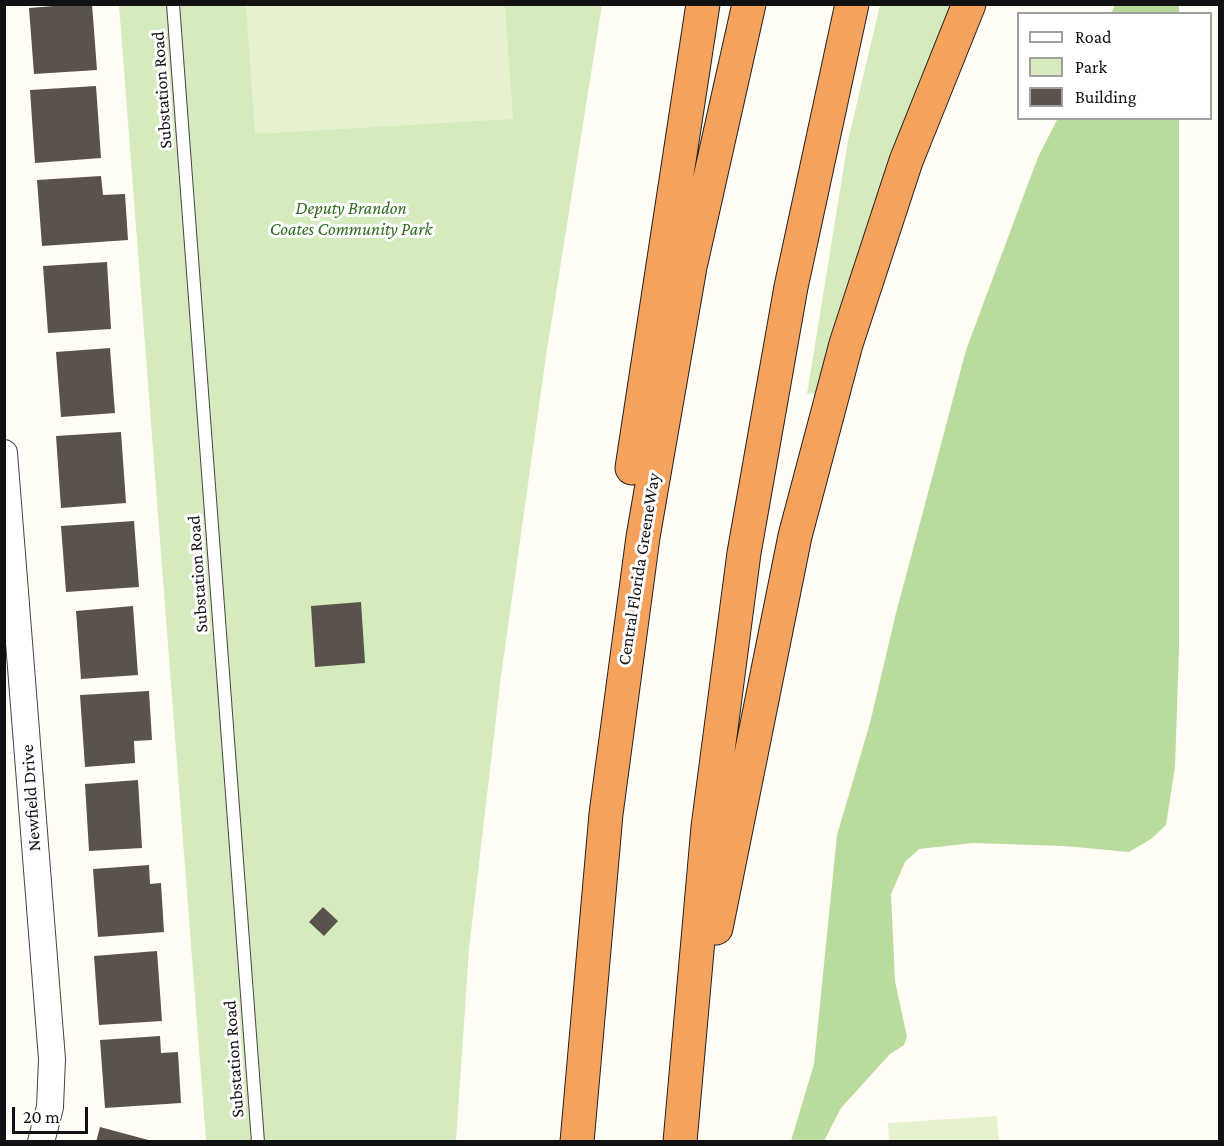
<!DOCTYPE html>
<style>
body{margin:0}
#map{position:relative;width:1224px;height:1146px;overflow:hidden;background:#fffdf5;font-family:"Crimson Pro",serif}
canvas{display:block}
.frame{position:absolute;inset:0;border:6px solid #111;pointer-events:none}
.legend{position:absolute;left:1017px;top:12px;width:195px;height:108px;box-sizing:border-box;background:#fff;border:2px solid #a0a0a0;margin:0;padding:8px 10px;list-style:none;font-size:18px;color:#111}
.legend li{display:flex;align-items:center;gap:12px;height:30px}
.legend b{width:30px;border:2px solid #a0a0a0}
.scale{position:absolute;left:12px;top:1107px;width:76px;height:27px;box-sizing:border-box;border:3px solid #111;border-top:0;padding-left:8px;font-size:18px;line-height:21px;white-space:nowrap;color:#111;-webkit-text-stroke:4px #fff;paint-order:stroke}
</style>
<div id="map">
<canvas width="1224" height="1146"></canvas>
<div class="frame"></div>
<ul class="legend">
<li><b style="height:8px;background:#fff"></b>Road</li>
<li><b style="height:16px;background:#d5ebbd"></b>Park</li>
<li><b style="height:16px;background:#5a524d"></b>Building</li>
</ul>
<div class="scale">20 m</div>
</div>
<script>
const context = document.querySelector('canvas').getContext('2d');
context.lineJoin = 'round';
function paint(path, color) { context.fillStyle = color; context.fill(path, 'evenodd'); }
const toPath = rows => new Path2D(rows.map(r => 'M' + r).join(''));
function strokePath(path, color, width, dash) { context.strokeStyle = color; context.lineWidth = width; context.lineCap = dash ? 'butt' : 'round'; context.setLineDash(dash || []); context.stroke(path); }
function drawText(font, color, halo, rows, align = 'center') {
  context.font = font + ' "Crimson Pro",serif'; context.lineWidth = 6; context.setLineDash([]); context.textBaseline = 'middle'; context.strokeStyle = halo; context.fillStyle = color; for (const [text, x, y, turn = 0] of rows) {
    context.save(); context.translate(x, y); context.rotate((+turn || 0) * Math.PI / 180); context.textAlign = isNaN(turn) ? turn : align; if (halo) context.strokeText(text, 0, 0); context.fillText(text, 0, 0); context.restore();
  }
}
const green = toPath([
 [119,5,602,5,546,356,501,676,469,949,456,1141,206,1141],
 [880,5,957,5,821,393,807,394,848,141]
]);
const forest = toPath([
 [1115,5,1179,5,1179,13,1111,13],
 [1058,118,1179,119,1179,649,1175,767,1166,825,1151,839,1129,852,1064,846,973,843,919,849,905,862,891,894,895,981,907,1037,904,1045,890,1054,841,1108,824,1141,791,1141,814,1064,837,835,870,723,896,613,966,350,1038,157]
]);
const pitch = toPath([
 [246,5,505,5,513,119,255,134],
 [997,1116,999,1141,889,1141,888,1123]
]);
const building = toPath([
 [78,4,92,4,97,70,34,74,29,8],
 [96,86,101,158,35,163,30,90],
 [101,176,103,195,125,194,128,240,42,246,37,180],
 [107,262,111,329,48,333,43,266],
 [110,348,115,413,61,417,56,352],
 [121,432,126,503,61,508,56,436],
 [134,521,139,587,66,592,61,526],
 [361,602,365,663,315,667,311,606],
 [133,606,138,675,81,679,76,611],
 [149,691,152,740,134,741,135,763,85,767,80,695],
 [138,780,142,848,89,851,85,784],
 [149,865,150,884,161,883,164,932,98,937,93,869],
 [323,907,338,921,324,936,309,922],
 [157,951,162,1021,99,1025,94,956],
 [160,1036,161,1053,178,1052,181,1103,105,1108,100,1040],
 [100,1127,152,1141,152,1142,96,1142]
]);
const lane = toPath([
 [173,4,258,1142]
]);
const street = toPath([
 [4,453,52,1059,50,1107,41,1142]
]);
const highway = toPath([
 [632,468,703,4],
 [716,928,795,536,846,344,906,161,969,4],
 [577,1142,606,814,643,537,690,267,749,4],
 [680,1142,708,827,744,553,791,287,852,4]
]);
const streetNames = [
 ["Substation Road",162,90,-94],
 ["Central Florida GreeneWay",639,569,-81],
 ["Substation Road",198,574,-94],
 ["Newfield Drive",31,798,-94],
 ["Substation Road",234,1059,-94]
];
const parkNames = [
 ["Deputy Brandon",351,208],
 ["Coates Community Park",351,229]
];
paint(green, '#d5ebbd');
paint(forest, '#b9dc9c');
paint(pitch, '#e6f2cf');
paint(building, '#5a524d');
strokePath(lane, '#444', 14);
strokePath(street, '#444', 28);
strokePath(highway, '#222', 35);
strokePath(lane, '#fff', 12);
strokePath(street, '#fff', 26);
strokePath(highway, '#f5a25d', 33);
drawText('18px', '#111', '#fff', streetNames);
drawText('italic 18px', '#2f6b1f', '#fff', parkNames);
</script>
